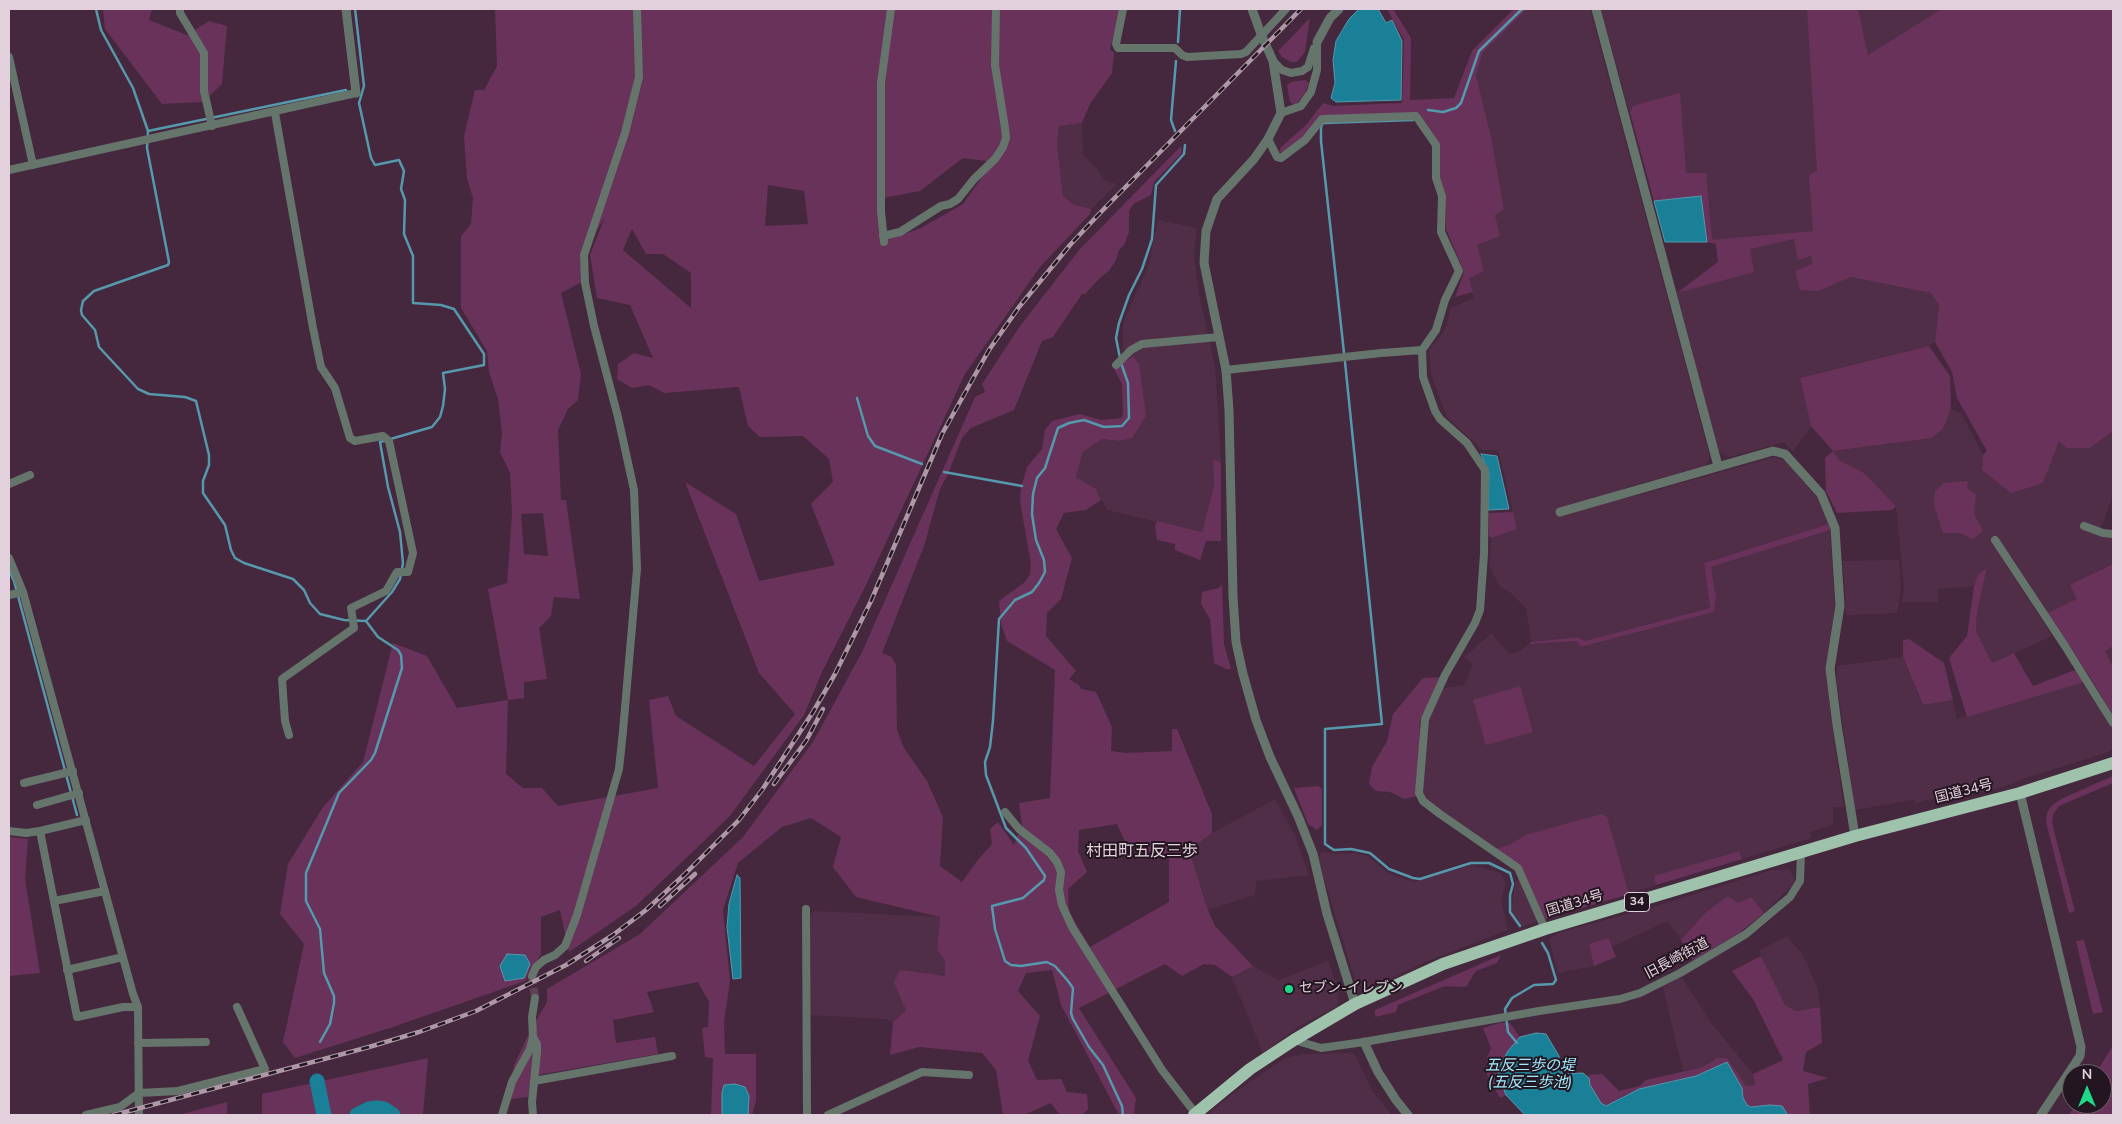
<!DOCTYPE html>
<meta charset="utf-8">
<style>
body{margin:0}
#map{position:relative;width:2122px;height:1124px;overflow:hidden;background:#45283d;font-family:"Nunito Sans",sans-serif}
canvas{display:block}
.frame{position:absolute;inset:0;border:10px solid #e3d0dd;pointer-events:none}
.north{position:absolute;left:2062px;top:1064px;width:50px;height:50px;box-sizing:border-box;background:#231620;border:1px solid #70606c;border-radius:50%;rotate:0deg;font-size:14px;font-weight:700;line-height:20px;text-align:center;color:#e3d0dd}
.north::after{content:'';display:block;margin:auto;width:18px;height:22px;background:#1dd988;clip-path:polygon(50% 0,100% 100%,50% 72%,0 100%)}
</style>
<div id="map">
<canvas width="2122" height="1124"></canvas>
<div class="frame"></div>
<div class="north">N</div>
</div>
<script>
const context = document.querySelector('canvas').getContext('2d');
context.lineJoin = 'round';
function paint(path, color) { context.fillStyle = color; context.fill(path, 'evenodd'); }
const toPath = rows => new Path2D(rows.map(r => 'M' + r).join(''));
function strokePath(path, color, width, dash) { context.strokeStyle = color; context.lineWidth = width; context.lineCap = dash ? 'butt' : 'round'; context.setLineDash(dash || []); context.stroke(path); }
function drawText(font, color, halo, rows, align = 'center') {
  context.font = font + ' "Nunito Sans","Noto Sans JP",sans-serif'; context.lineWidth = 4; context.setLineDash([]); context.textBaseline = 'middle'; context.strokeStyle = halo; context.fillStyle = color; for (const [text, x, y, turn = 0] of rows) {
    context.save(); context.translate(x, y); context.rotate((+turn || 0) * Math.PI / 180); context.textAlign = isNaN(turn) ? turn : align; if (halo) context.strokeText(text, 0, 0); context.fillText(text, 0, 0); context.restore();
  }
}
const built = toPath([
 [1527,9,1590,9,1710,457,1705,466,1623,488,1625,499,1774,457,1784,460,1817,497,1829,524,1704,563,1710,608,1585,641,1577,637,1531,642,1526,608,1511,593,1499,585,1490,567,1491,538,1517,529,1498,450,1482,450,1447,417,1431,375,1429,350,1445,330,1451,308,1474,298,1469,279,1484,271,1477,245,1499,235,1495,215,1504,208,1492,141,1476,75,1483,52],
 [1601,9,1816,9,1835,86,1818,291,1851,277,1931,293,1939,305,1935,342,1929,346,1800,378,1811,426,1793,452,1784,442,1729,457,1718,451,1677,293,1718,262,1716,244,1707,242,1701,196,1654,201],
 [1858,9,1972,9,1868,55],
 [1082,123,1083,155,1098,170,1103,180,1117,184,1091,209,1073,204,1063,196,1057,144,1059,126],
 [1158,220,1197,228,1194,254,1199,294,1215,367,1221,463,1213,460,1214,486,1202,532,1107,510,1096,489,1076,477,1083,452,1102,439,1119,441,1133,356,1123,349,1123,323,1148,267],
 [1951,409,1961,413,1983,455,1982,470,2043,483,2059,441,2090,448,2113,431,2113,495,2098,536,2113,537,2113,716,2095,685,2011,556,2003,560,2052,636,1992,663,1976,632,1977,613,1987,569,1978,574,1974,586,1938,589,1938,602,1902,602,1904,588,1896,506,1864,473,1839,460,1833,451,1932,438,1943,429],
 [1830,530,1835,609,1826,669,1833,733,1844,807,1833,807,1833,825,1810,832,1811,838,1545,919,1520,865,1426,799,1422,787,1426,724,1442,688,1465,685,1473,665,1464,657,1492,633,1508,653,1517,653,1529,644,1577,641,1581,647,1714,612,1716,598,1710,567],
 [1899,560,1901,588,1897,613,1846,615,1843,561],
 [1903,657,1922,705,1953,700,1957,719,2085,682,2111,727,2113,726,2113,748,2106,753,2022,779,2012,784,1979,793,1975,787,1917,803,1913,800,1855,810,1837,684,1837,666],
 [1275,799,1296,838,1309,875,1256,881,1255,895,1208,910,1189,850,1212,833],
 [1322,852,1335,854,1354,853,1368,856,1389,874,1414,882,1471,865,1501,873,1506,884,1501,899,1508,930,1425,962,1371,988,1364,988,1355,980,1318,859],
 [1789,869,1796,882,1764,913,1751,897,1738,903,1705,913,1681,940,1668,921,1613,946,1609,939,1590,944,1594,966,1558,973,1549,939,1558,933,1650,908,1772,870],
 [1520,878,1538,921,1522,927,1511,912,1515,882],
 [814,911,940,917,937,950,945,960,945,976,894,983,906,1010,893,1022,885,1019,809,1015,808,917],
 [1787,936,1803,955,1818,990,1820,1007,1796,1011,1785,1005,1761,956,1760,950],
 [1328,961,1339,992,1337,1006,1298,1027,1263,1053,1232,977,1253,966,1278,980],
 [1681,976,1711,1023,1753,1074,1755,1085,1746,1086,1717,1058,1703,1067,1683,1071,1663,987],
 [1354,1053,1373,1092,1392,1115,1207,1115,1231,1095,1285,1058,1302,1054]
]);
const green = toPath([
 [103,9,152,9,149,20,187,35,209,21,227,26,222,84,203,102,162,104,105,29],
 [495,9,1119,9,1119,18,1110,49,1114,53,1112,73,1090,104,1082,123,1059,126,1057,144,1063,196,1073,204,1091,209,1090,214,1040,267,965,374,867,583,822,672,804,715,730,816,636,906,569,952,560,910,541,917,541,954,525,981,393,1027,295,1058,283,1042,304,944,280,914,288,864,323,807,363,762,393,643,427,656,457,708,508,700,488,589,507,583,512,514,510,473,500,452,502,433,498,399,489,372,487,351,461,308,461,236,471,224,473,198,467,179,464,136,475,90,484,90,497,66],
 [963,158,986,161,985,173,963,204,919,229,887,239,883,198,920,191],
 [768,185,804,191,808,224,765,226],
 [605,217,590,255,597,298,630,305,653,358,634,353,618,364,617,379,632,388,649,385,664,393,739,387,748,426,760,437,803,436,829,459,833,482,811,504,835,565,759,581,736,514,685,482,759,673,795,714,754,766,676,716,668,696,649,700,658,788,558,806,542,788,523,788,506,774,508,700,524,698,524,682,547,679,539,628,551,616,554,597,580,599,566,500,561,500,558,430,568,409,578,400,581,374,561,293,582,282,580,257],
 [632,229,646,254,663,254,691,273,691,308,623,250],
 [543,513,548,556,524,554,521,514],
 [1387,9,1393,9,1411,38,1410,100,1454,98,1472,51,1514,9,1527,9,1483,52,1476,75,1492,141,1504,209,1495,215,1500,236,1477,245,1484,271,1469,279,1473,292,1455,297,1464,272,1446,229,1446,194,1439,178,1440,145,1419,113,1320,116,1312,129,1284,153,1279,152,1281,147,1306,125,1323,103,1333,106,1402,103,1404,40],
 [1807,9,1858,9,1868,55,1942,9,2113,9,2113,431,2090,448,2067,448,2059,441,2043,483,2011,493,1982,470,1983,455,1987,451,1957,398,1952,372,1935,342,1939,305,1931,293,1851,277,1818,291,1800,290,1795,271,1813,264,1811,256,1798,260,1794,239,1750,249,1754,272,1677,293,1718,262,1716,244,1707,242,1701,196,1654,201,1630,112,1633,106,1680,93,1686,173,1706,173,1712,240,1813,231,1809,175,1817,171],
 [1310,18,1305,52,1297,62,1291,62,1282,57,1278,51],
 [1305,80,1309,83,1305,94,1295,105,1290,102,1287,85,1291,82],
 [1181,146,1182,153,1154,182,1151,195,1135,203,1131,207,1129,212,1129,232,1124,245,1119,250,1116,260,1109,271,1099,279,1085,294,1082,294,1053,337,1042,341,1014,410,971,428,962,438,948,474,940,489,924,546,882,653,892,657,896,665,897,729,904,748,927,781,943,817,940,866,962,882,977,861,992,844,990,829,998,822,1014,845,1022,825,1019,803,1050,798,1055,670,1007,641,1001,624,999,601,1025,582,1030,574,1031,564,1020,501,1021,488,1027,467,1042,449,1045,430,1052,421,1080,414,1101,420,1121,418,1123,414,1122,384,1114,369,1133,356,1139,364,1146,416,1132,438,1119,441,1102,439,1083,452,1076,477,1096,489,1101,500,1086,510,1064,513,1056,529,1072,558,1061,599,1047,613,1046,636,1076,671,1069,679,1079,685,1081,689,1096,692,1112,727,1111,751,1127,753,1172,751,1172,729,1177,729,1212,814,1212,833,1189,850,1208,910,1215,926,1253,966,1232,977,1215,965,1204,964,1182,976,1165,964,1079,1008,1136,1098,1134,1115,1119,1115,1061,1005,1052,970,1026,973,1018,991,1040,1016,1028,1061,1037,1080,1061,1079,1067,1092,1087,1094,1088,1109,1082,1115,1060,1115,1051,1103,1024,1115,1003,1115,996,1070,982,1053,919,1047,890,1055,893,1022,906,1010,894,983,900,970,945,976,945,960,937,950,940,917,856,897,833,867,841,837,811,818,782,827,738,863,723,910,730,982,724,1022,725,1054,756,1054,756,1101,752,1115,748,1115,749,1096,722,1093,722,1115,711,1115,713,1058,705,1057,702,1028,708,1027,709,1002,698,982,647,992,654,1012,613,1020,616,1043,655,1037,658,1054,532,1076,528,1097,510,1099,514,1065,531,1029,547,1002,547,989,640,934,743,837,813,742,862,652,975,397,985,392,982,384,1020,326,1079,250],
 [1117,824,1127,846,1169,857,1169,902,1090,947,1069,912,1068,889,1087,872,1078,851,1079,830],
 [1929,346,1950,376,1951,409,1943,429,1932,438,1833,451,1839,460,1864,473,1896,506,1892,510,1837,513,1826,491,1825,458,1833,451,1811,426,1800,378],
 [1213,459,1221,463,1221,541,1206,541,1200,560,1175,550,1175,544,1157,540,1155,526,1157,521,1202,532,1214,486],
 [1968,481,1967,488,1976,495,1974,514,1983,531,1973,539,1960,533,1943,533,1934,505,1935,491,1944,483],
 [1513,512,1517,529,1491,538,1489,536,1489,513],
 [1829,524,1830,530,1711,567,1716,598,1714,612,1581,647,1577,641,1529,644,1531,642,1577,637,1585,641,1710,608,1704,563],
 [2113,564,2113,646,2105,651,2113,667,2113,716,2095,685,2048,613,2077,599,2070,585],
 [1987,568,1977,613,1976,631,1992,663,2014,653,2033,686,2075,670,2085,682,1967,717,1949,658,1967,636,1974,586,1978,574],
 [1222,584,1224,644,1231,669,1226,669,1214,663,1210,619,1201,604,1202,592,1219,588],
 [1909,639,1944,663,1953,700,1923,705,1903,657,1903,640],
 [1440,677,1420,720,1417,796,1404,799,1390,792,1376,791,1369,784,1372,767,1387,741,1393,714,1423,678],
 [1520,686,1533,732,1486,745,1473,700],
 [2113,776,2113,783,2059,806,2053,815,2052,823,2075,911,2069,913,2046,822,2047,813,2051,806,2063,798],
 [1318,786,1322,789,1322,825,1317,830,1308,824,1294,788],
 [1601,814,1607,817,1629,894,1545,919,1520,865,1496,849,1511,844,1526,835],
 [9,837,28,839,25,879,40,973,9,976],
 [1739,851,1742,859,1656,885,1654,876],
 [1728,896,1738,903,1751,897,1764,913,1739,933,1693,960,1681,940,1705,913],
 [1609,938,1616,957,1594,966,1589,944],
 [2084,940,2103,1012,2093,1014,2076,941],
 [1501,955,1497,963,1476,971,1466,987,1445,986,1398,1005,1396,1012,1375,1017,1375,1010],
 [1761,956,1785,1005,1796,1011,1820,1007,1822,1043,1806,1052,1803,1071,1828,1078,1808,1084,1810,1115,1788,1115,1788,1113,1747,1105,1743,1098,1742,1088,1727,1062,1696,1076,1639,1089,1625,1095,1606,1106,1601,1103,1590,1085,1589,1075,1602,1074,1619,1091,1640,1086,1646,1080,1703,1067,1717,1058,1727,1058,1746,1086,1755,1085,1753,1074,1783,1060,1753,999,1732,971],
 [1500,1023,1510,1023,1520,1037,1508,1051,1498,1075,1506,1095,1500,1098,1487,1075,1487,1058,1491,1048,1483,1028],
 [2113,1046,2113,1115,2069,1115,2076,1104,2102,1104,2102,1074,2095,1074],
 [428,1058,423,1115,262,1115,262,1094],
 [227,1102,227,1115,178,1115]
]);
const water = toPath([
 [1359,9,1378,9,1386,23,1392,20,1402,41,1401,100,1336,102,1331,98,1335,83,1333,60,1336,41,1349,19,1359,9],
 [1701,196,1707,242,1665,242,1654,201,1701,196],
 [1481,454,1497,456,1509,509,1488,510,1489,473,1481,454],
 [737,875,740,878,741,978,733,979,727,927,729,904,737,875],
 [507,954,525,955,530,964,524,978,505,981,500,966,507,954],
 [1536,1033,1546,1034,1559,1056,1560,1070,1563,1074,1583,1073,1589,1078,1590,1085,1601,1103,1606,1106,1639,1089,1696,1076,1727,1062,1742,1088,1743,1098,1747,1105,1751,1107,1770,1105,1782,1106,1788,1115,1525,1115,1506,1095,1498,1075,1499,1067,1508,1051,1520,1037,1536,1033],
 [735,1084,745,1087,749,1096,748,1115,722,1115,722,1093,724,1085,735,1084]
]);
const stream = toPath([
 [96,9,101,30,133,88,148,131,147,148,169,262,168,265,94,291,83,301,81,310,82,315,95,330,99,347,138,389,149,394,185,397,196,401,209,455,209,465,203,481,203,493,225,525,231,550,235,558,244,563,293,579,304,590,310,603,320,614,344,620,366,621],
 [355,9,364,86,359,103,371,158,375,165,399,160,404,171,401,189,405,200,404,234,413,256,413,303,441,305,454,309,484,354,484,365,443,373,445,389,443,406,440,417,432,427,380,442,388,487,400,532,403,563,400,579,392,592,366,621],
 [1178,42,1180,9],
 [1428,110,1443,112,1456,108,1461,103,1479,51,1522,9],
 [148,131,346,90],
 [1175,131,1171,120,1176,61],
 [1344,353,1321,141,1321,127,1323,123,1413,120],
 [1120,358,1116,338,1119,323,1129,295,1142,269,1152,239,1156,185,1184,154,1185,145],
 [1345,362,1382,724,1325,729,1325,844,1334,850,1351,849,1370,853,1389,869,1413,878,1420,879,1471,863,1489,863,1510,873,1513,884,1510,895,1510,912,1520,926],
 [1121,363,1128,383,1129,418,1122,426,1104,427,1084,420,1069,423,1058,428,1045,468,1037,478,1033,494,1032,514,1036,540,1044,560,1045,572,1039,583,1032,592,1015,600,999,619,993,721,990,747,985,762,986,775,1006,828,1026,848,1045,876,1044,880,1023,898,992,906,995,929,1005,961,1011,965,1021,966,1047,962,1055,966,1068,981,1073,988,1071,1013,1073,1019,1089,1047,1103,1065,1122,1106,1123,1115],
 [857,398,868,436,875,446,922,464],
 [944,472,1022,486],
 [9,570,14,581,77,815],
 [320,1042,330,1024,334,1003,334,996,324,973,320,929,306,901,306,873,339,793,371,760,375,753,402,668,401,655,398,650,378,637,366,621],
 [1517,1043,1508,1032,1505,1009,1512,998,1534,985,1553,984,1556,980,1548,953,1542,943]
]);
const river = toPath([
 [317,1081,324,1115],
 [357,1115,369,1109,377,1108,384,1109,393,1115]
]);
const minorTunnel = toPath([
 [532,976,535,998]
]);
const minor = toPath([
 [180,9,180,13,204,53,204,91,212,126],
 [1123,9,1116,44,1118,48,1175,48,1182,55,1187,57,1241,54,1246,52,1286,9],
 [9,57,33,165],
 [1273,61,1282,70,1291,73,1302,71,1308,67,1314,48],
 [275,113,313,328,321,367,335,388,350,438,355,441,383,436,389,441,413,553,408,572,397,572,386,591,351,608,354,628,282,679,285,721,289,735],
 [1281,113,1301,106,1311,92,1317,70,1317,42],
 [1268,139,1277,157,1281,158,1305,140,1322,119,1416,116,1436,145,1436,178,1442,196,1441,232,1459,271,1445,300,1436,330,1422,350,1423,377,1435,411,1440,419,1467,443,1485,470,1484,554,1480,610,1475,623,1445,675,1425,719,1419,793,1423,801,1440,814,1518,868,1545,929],
 [9,170,356,93],
 [883,236,900,232,941,206,950,204,958,199,974,179,995,159,1003,147,1006,138,1005,128,995,65,996,9],
 [884,242,881,211,881,83,891,9],
 [1116,365,1131,350,1142,344,1219,337],
 [1226,370,1381,353,1422,350],
 [9,484,30,475],
 [2084,526,2103,533,2113,534],
 [1995,540,2065,646,2113,723],
 [9,558,23,592,133,994,138,1007,139,1115],
 [9,595,23,592],
 [24,783,73,771],
 [37,805,79,793],
 [1005,812,1019,829,1050,853,1057,862,1061,872,1059,890,1062,905,1072,927,1162,1070,1196,1114],
 [9,831,26,833,40,831,86,820],
 [40,831,77,1017,123,1007,138,1007],
 [54,901,105,891],
 [806,909,807,1115],
 [67,970,123,957],
 [532,976,536,967,544,960,555,955,565,946,577,915,619,769,623,731,637,569,634,490,618,417,594,326,585,283,584,255,625,133,639,77,637,9],
 [1294,1040,1321,1048,1364,1042,1539,1011,1620,999,1640,993,1680,973,1746,934,1790,897,1800,881,1801,852],
 [138,1043,206,1042],
 [534,1081,672,1056],
 [86,1115,120,1107,139,1093,178,1091,265,1069,237,1007],
 [502,1115,512,1082,530,1049,533,1037,532,1017,535,998],
 [533,1115,532,1102,537,1052,537,1044,533,1037],
 [828,1115,922,1072,969,1075]
]);
const tertiary = toPath([
 [346,9,356,93],
 [1252,9,1261,34,1273,61,1281,113,1268,139,1254,159,1217,199,1206,231,1204,263,1226,370,1229,410,1233,596,1236,642,1243,674,1256,720,1270,757,1298,816,1313,854,1327,914,1355,1004],
 [1596,9,1718,466],
 [1317,42,1330,18,1339,9],
 [1560,512,1773,451,1785,454,1821,494,1835,528,1840,606,1830,669,1837,725,1855,836],
 [2020,793,2081,1047,2080,1056,2041,1115],
 [1364,1042,1378,1072,1396,1100,1408,1115]
]);
const trunk = toPath([
 [1194,1115,1250,1069,1294,1040,1355,1004,1443,964,1545,929,1855,836,2020,793,2113,763]
]);
const rail = toPath([
 [774,784,806,741,823,709],
 [660,906,695,874],
 [586,961,619,938],
 [114,1115,369,1047,419,1032,476,1011,566,965,613,935,646,910,684,875,739,820,762,790,813,712,835,674,871,601,942,434,989,350,1019,307,1070,245,1100,213,1301,9]
]);
const markers = [
 [1289,989,5,"#1dd988"]
];
const shields = [
 [1637,902,25]
];
const shieldNames = [
 ["34",1637,902]
];
const streetNames = [
 ["国道34号",1964,792,-14],
 ["国道34号",1575,904,-17],
 ["旧長崎街道",1677,959,-28]
];
const poiNames = [
 ["セブン-イレブン",1299,989]
];
const waterNames = [
 ["五反三歩の堤",1530,1066],
 ["(五反三歩池)",1530,1083]
];
const quarterNames = [
 ["村田町五反三歩",1142,852]
];
paint(built, '#512e48');
paint(green, '#68325b');
paint(water, '#1a8097');
strokePath(water, '#5698ac', 1);
strokePath(stream, '#5698ac', 2.5);
strokePath(river, '#1a8097', 15);
strokePath(minorTunnel, '#5d4155', 8, [8, 4]);
strokePath(minor, '#65756b', 8);
strokePath(tertiary, '#65756b', 9);
strokePath(trunk, '#9ec2ac', 12);
strokePath(rail, '#ae98a8', 4.5);
strokePath(rail, '#231620', 2.5, [8]);
for (const [x, y, r, color] of markers) { const dot = new Path2D(); dot.arc(x, y, r, 0, 2 * Math.PI); context.fillStyle = color; context.fill(dot); strokePath(dot, '#231620', 2); }
for (const [x, y, w] of shields) { const box = new Path2D(); box.roundRect(x - w / 2, y - 9.5, w, 19, 4); context.fillStyle = '#231620'; context.fill(box); strokePath(box, '#e3d0dd', 1); }
drawText('bold 12px', '#e3d0dd', null, shieldNames);
drawText('14px', '#e3d0dd', '#231620', streetNames);
drawText('14px', '#e3d0dd', '#231620', poiNames, 'left');
drawText('italic 15px', '#a3e8fc', '#231620', waterNames);
drawText('16px', '#e3d0dd', '#231620', quarterNames);
</script>
